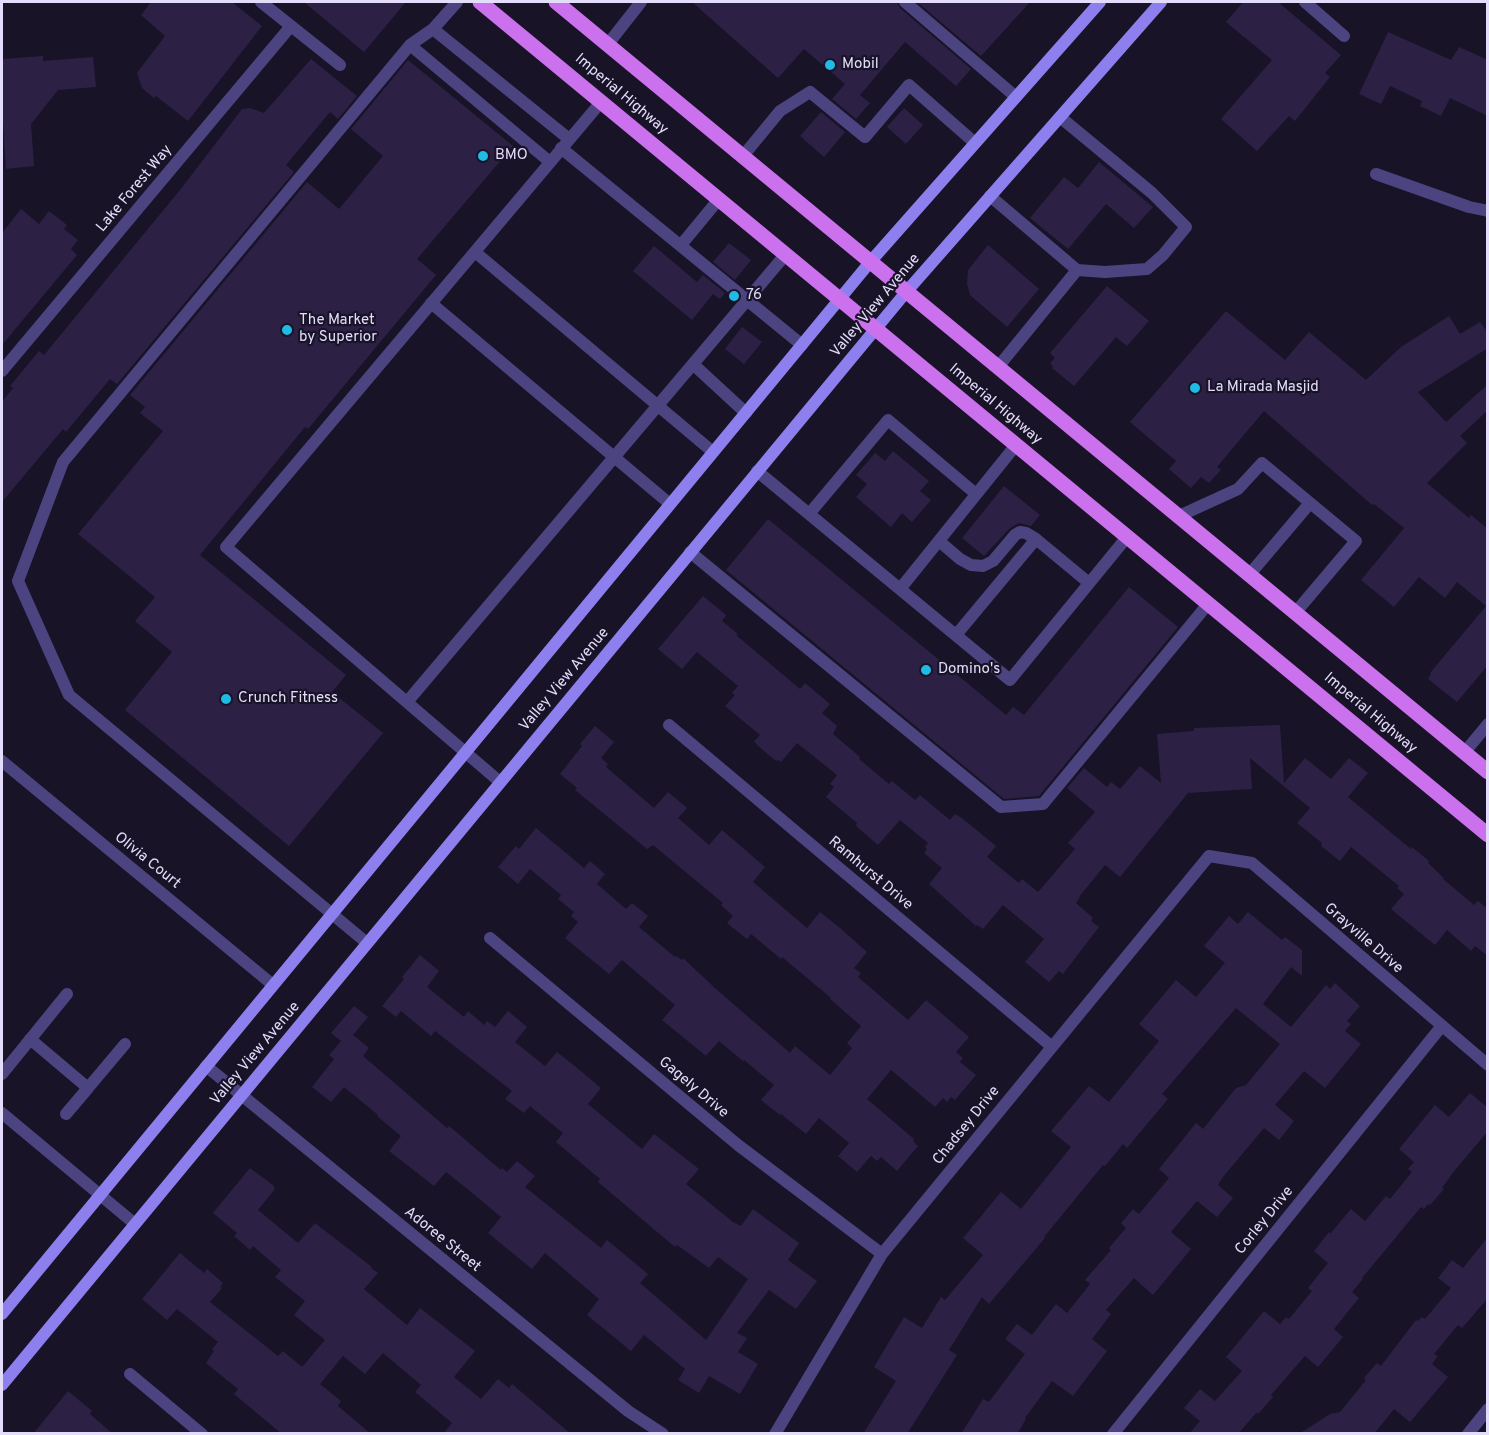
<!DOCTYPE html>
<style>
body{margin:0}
#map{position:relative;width:1489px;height:1435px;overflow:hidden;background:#181326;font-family:Overpass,sans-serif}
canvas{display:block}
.frame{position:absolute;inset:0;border:3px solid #e3dcfb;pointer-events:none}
</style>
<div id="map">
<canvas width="1489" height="1435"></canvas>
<div class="frame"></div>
</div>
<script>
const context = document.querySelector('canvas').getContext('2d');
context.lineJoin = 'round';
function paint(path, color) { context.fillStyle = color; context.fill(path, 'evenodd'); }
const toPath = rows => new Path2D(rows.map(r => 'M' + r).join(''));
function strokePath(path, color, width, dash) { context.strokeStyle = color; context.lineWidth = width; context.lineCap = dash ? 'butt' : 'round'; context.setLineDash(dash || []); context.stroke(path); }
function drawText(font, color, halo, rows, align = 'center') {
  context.font = font + ' Overpass,sans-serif'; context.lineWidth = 4.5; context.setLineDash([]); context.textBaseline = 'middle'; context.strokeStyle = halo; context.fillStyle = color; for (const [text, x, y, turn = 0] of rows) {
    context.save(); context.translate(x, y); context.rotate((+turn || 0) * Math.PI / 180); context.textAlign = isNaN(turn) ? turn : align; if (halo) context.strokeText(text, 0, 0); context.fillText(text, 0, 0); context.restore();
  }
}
const building = toPath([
 [151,2,232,2,262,26,188,121,156,96,154,98,142,88,137,73,165,36,141,15],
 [304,2,406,2,364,52],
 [692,2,897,2,900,8,971,69,956,86,905,42,860,95,870,103,856,119,832,99,845,84,804,49,778,78],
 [917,2,1030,2,981,56],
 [1243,2,1278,2,1341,55,1325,73,1330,77,1295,121,1289,116,1257,151,1221,119,1272,60,1226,22],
 [1388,32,1451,60,1459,47,1488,60,1488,116,1450,98,1441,116,1420,106,1422,101,1390,86,1381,104,1359,94],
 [43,56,43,61,93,57,96,87,58,90,31,124,34,166,6,169,2,106,2,59],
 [311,59,357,96,338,119,330,112,286,165,294,172,117,384,110,379,66,432,63,429,2,502,2,402,13,388,10,386,39,351,44,355,180,190,242,109,250,108,264,113],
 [408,60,513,146,417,259,436,275,308,429,305,427,200,555,346,675,332,692,383,733,289,846,125,710,172,652,135,621,155,597,78,534,163,431,140,413,145,407,130,395,307,182,339,209,383,156,351,129],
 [904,108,923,125,906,144,887,127],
 [821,112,845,132,824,157,800,136],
 [1099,162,1153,207,1134,228,1106,204,1068,249,1030,218,1064,177,1078,188],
 [21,209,39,224,49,211,67,225,64,229,78,240,71,249,77,255,2,345,2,233],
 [729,243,751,260,735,280,713,262],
 [988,245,1039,289,1007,327,970,295,967,284,968,270],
 [654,246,697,282,703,275,725,293,720,299,713,294,692,320,633,271],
 [1107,286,1149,321,1127,346,1116,337,1074,386,1052,368,1053,366,1050,363,1055,358,1050,353],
 [1226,311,1285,360,1309,332,1366,380,1401,347,1449,316,1460,334,1480,322,1488,333,1488,348,1418,392,1446,422,1488,384,1488,410,1460,436,1467,443,1427,483,1469,518,1471,515,1488,529,1488,665,1457,702,1428,679,1431,674,1430,673,1486,606,1457,582,1445,598,1419,577,1394,607,1361,580,1404,528,1374,504,1372,505,1264,411,1217,467,1221,470,1209,483,1201,477,1191,488,1169,469,1176,461,1130,422],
 [742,327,762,342,744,364,725,349],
 [893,451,929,481,920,491,931,500,912,522,902,513,891,527,856,497,867,484,856,475,875,453,885,461],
 [1004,486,1040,515,1031,526,1019,523,1010,528,984,556,962,538],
 [768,519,1006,715,1013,707,1024,715,1129,587,1178,627,1039,796,1004,799,726,570],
 [703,596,726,615,722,621,738,634,736,635,800,689,805,683,830,704,822,713,837,726,833,734,860,757,859,759,889,784,892,781,915,800,920,795,950,820,955,814,962,818,996,846,987,857,1019,883,1022,879,1038,892,1075,849,1068,843,1095,812,1067,788,1084,768,1107,787,1111,782,1120,789,1140,766,1161,783,1157,734,1194,731,1194,728,1280,725,1284,783,1305,758,1331,779,1349,758,1368,773,1348,797,1411,849,1412,847,1429,861,1428,863,1444,878,1443,879,1474,905,1478,901,1488,909,1488,956,1475,946,1471,951,1447,930,1435,945,1391,909,1404,894,1397,888,1399,886,1351,847,1340,861,1321,846,1322,843,1297,823,1310,808,1250,758,1252,789,1188,793,1120,877,1105,865,1079,897,1080,897,1076,903,1093,918,1091,921,1099,927,1063,974,1059,971,1049,982,1025,962,1044,939,1003,905,983,929,977,925,976,926,929,884,942,868,924,853,927,849,925,847,928,843,900,820,878,845,856,826,857,823,826,797,834,787,830,784,837,775,797,743,781,762,778,760,776,761,758,746,754,741,760,735,725,706,735,695,732,693,738,686,697,652,682,669,658,649],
 [595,726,614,742,601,758,608,764,606,767,654,808,668,792,687,808,678,818,709,845,722,830,765,867,753,882,807,928,820,912,840,928,867,952,854,968,861,973,858,977,908,1020,926,1000,969,1037,956,1052,963,1058,960,1062,976,1075,955,1100,951,1097,947,1102,943,1098,935,1107,891,1070,867,1099,914,1139,913,1141,918,1146,897,1171,881,1157,877,1161,871,1156,857,1172,838,1156,849,1143,819,1118,806,1134,781,1114,780,1115,761,1100,774,1085,744,1060,743,1061,719,1041,706,1056,662,1020,675,1005,622,960,609,974,565,938,578,922,571,916,574,912,558,899,561,895,530,869,518,884,498,867,516,846,519,849,536,828,584,868,590,861,605,874,597,884,626,909,632,903,648,916,639,927,675,957,676,956,682,960,683,958,716,989,790,1053,795,1046,830,1075,852,1048,847,1043,861,1026,830,999,831,998,782,957,781,959,751,934,747,939,727,923,733,916,721,905,723,903,653,845,647,849,575,790,577,788,560,774,582,746,580,744],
 [1248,912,1282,940,1285,937,1302,950,1302,976,1291,967,1263,1004,1291,1027,1326,985,1330,989,1335,983,1360,1006,1347,1021,1351,1024,1345,1031,1361,1044,1325,1088,1304,1071,1275,1105,1294,1121,1279,1140,1264,1128,1223,1177,1218,1185,1233,1198,1217,1217,1197,1201,1171,1232,1191,1249,1153,1295,1134,1278,1106,1310,1111,1314,1092,1339,1107,1351,1073,1396,1052,1381,1025,1418,1026,1419,1017,1434,961,1434,983,1399,989,1402,1025,1354,1005,1339,1017,1324,1032,1335,1056,1304,1067,1313,1090,1284,1085,1280,1111,1250,1109,1248,1126,1228,1121,1223,1133,1209,1139,1214,1169,1178,1159,1169,1196,1123,1203,1129,1236,1088,1246,1085,1280,1044,1236,1008,1162,1094,1168,1099,1127,1148,1123,1144,1105,1166,1103,1165,1044,1237,1045,1238,989,1304,982,1297,949,1350,957,1355,907,1434,863,1434,896,1381,874,1367,904,1317,922,1328,941,1297,945,1300,983,1255,963,1238,1001,1192,1021,1209,1071,1147,1051,1131,1089,1086,1109,1102,1159,1041,1139,1024,1176,980,1196,997,1225,963,1204,946,1229,916,1238,924],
 [420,955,439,971,427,987,464,1017,468,1011,484,1025,487,1021,495,1027,508,1011,527,1027,515,1042,545,1066,557,1052,576,1067,601,1088,588,1104,642,1149,654,1134,699,1169,686,1184,733,1222,741,1226,753,1209,799,1243,788,1260,817,1281,796,1309,769,1290,737,1333,747,1338,738,1352,758,1364,740,1394,709,1376,699,1393,678,1380,685,1369,644,1335,631,1351,587,1315,599,1299,545,1253,532,1269,488,1233,501,1217,471,1192,446,1172,434,1186,389,1151,401,1136,377,1116,378,1115,344,1087,331,1102,312,1087,334,1059,329,1055,341,1041,331,1033,354,1006,368,1017,353,1035,369,1048,363,1056,447,1128,449,1126,501,1170,502,1168,507,1172,517,1161,535,1176,525,1187,601,1248,607,1240,648,1274,640,1283,706,1340,748,1279,718,1257,709,1268,677,1245,675,1247,598,1182,600,1179,556,1142,563,1133,530,1106,524,1113,505,1099,512,1091,435,1031,431,1036,401,1011,396,1017,382,1006,404,979,402,977],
 [1470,1093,1488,1108,1488,1131,1455,1170,1442,1188,1444,1189,1430,1205,1428,1204,1424,1209,1421,1207,1362,1278,1363,1279,1352,1292,1359,1298,1334,1329,1343,1337,1318,1367,1305,1356,1271,1395,1273,1397,1258,1414,1257,1412,1238,1434,1189,1434,1200,1421,1184,1408,1200,1389,1215,1401,1242,1371,1226,1357,1264,1311,1280,1324,1286,1317,1289,1319,1312,1291,1308,1288,1328,1263,1314,1251,1329,1232,1330,1234,1351,1209,1365,1221,1386,1196,1390,1199,1412,1172,1408,1169,1414,1162,1399,1149,1435,1105,1449,1117],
 [250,1168,273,1185,275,1189,258,1210,298,1243,315,1223,372,1267,371,1268,378,1273,364,1289,407,1325,420,1308,475,1351,454,1377,481,1399,498,1379,509,1388,512,1384,571,1434,443,1434,452,1423,415,1392,421,1385,383,1353,365,1374,343,1356,320,1384,341,1401,338,1406,371,1434,282,1434,234,1394,238,1389,206,1363,214,1351,212,1349,218,1342,177,1309,167,1320,142,1299,180,1253,204,1273,207,1269,223,1283,220,1287,222,1288,210,1302,278,1356,283,1351,302,1367,325,1340,294,1315,305,1301,275,1277,281,1270,253,1246,250,1250,234,1236,237,1233,213,1213],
 [1488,1237,1488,1298,1462,1328,1458,1325,1434,1354,1438,1356,1432,1364,1448,1377,1410,1422,1394,1409,1374,1434,1299,1434,1330,1414,1340,1412,1366,1380,1364,1378,1377,1363,1381,1366,1416,1320,1418,1321,1422,1317,1425,1319,1451,1288,1438,1278,1452,1260,1463,1268],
 [68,1391,92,1411,90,1414,113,1434,33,1434]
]);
const service = toPath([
 [261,2,340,65],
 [905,2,1016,97],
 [1305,2,1344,36],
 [433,29,569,139],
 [608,44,641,2],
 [410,45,550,162],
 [561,148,802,345],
 [743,156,780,111,810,92,865,137,909,85,975,143],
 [1376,174,1469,207,1488,211],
 [990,196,1077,270,1105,272,1147,269,1163,255,1186,227,1152,193,1060,117],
 [681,245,719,199],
 [475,252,713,452],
 [431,303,670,504],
 [694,365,746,413],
 [998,367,1077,270],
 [2,371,291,26],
 [757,471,1010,680,1127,537],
 [809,514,888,420,976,494],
 [1179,516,1238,489,1262,463,1356,541,1295,613],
 [939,541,960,559,971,565,983,566,993,561,1015,535,1020,532,1026,533,1036,539],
 [690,552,1001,807,1043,804,1208,604],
 [1249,575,1310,503],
 [900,589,1016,445],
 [956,635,1036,539,1089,583],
 [407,702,786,254],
 [1464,753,1488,724],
 [500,782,226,547,601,102],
 [367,943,69,695,18,581,63,462,410,45,433,29,457,2],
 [30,1039,88,1088,125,1044],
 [2,1074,67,994],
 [66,1114,88,1088]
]);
const minor = toPath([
 [669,725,1051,1046],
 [2,761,273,985],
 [490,938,738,1145,882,1254],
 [206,1066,628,1411,663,1434],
 [2,1113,135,1224],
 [130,1374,202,1434],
 [775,1434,882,1254,1209,856,1252,863,1488,1065],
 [1113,1434,1441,1027],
 [1468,1434,1488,1409]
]);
const secondary = toPath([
 [2,1314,871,261,1100,2],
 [2,1385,907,291,1161,2]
]);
const primary = toPath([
 [480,2,1488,835],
 [556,2,1488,772]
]);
const markers = [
 [830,65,6,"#20bbe4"],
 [483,156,6,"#20bbe4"],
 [734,296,6,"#20bbe4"],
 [287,330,6,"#20bbe4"],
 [1195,388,6,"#20bbe4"],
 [926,670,6,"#20bbe4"],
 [226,699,6,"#20bbe4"]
];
const poiNames = [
 ["Mobil",842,65],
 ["BMO",495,156],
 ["76",746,296],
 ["The Market",299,321],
 ["by Superior",299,338],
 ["La Mirada Masjid",1207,388],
 ["Domino's",938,670],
 ["Crunch Fitness",238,699]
];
const streetNames = [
 ["Imperial Highway",621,95,40],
 ["Lake Forest Way",135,189,-50],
 ["Valley View Avenue",876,306,-50],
 ["Imperial Highway",995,405,40],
 ["Valley View Avenue",565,680,-50],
 ["Imperial Highway",1370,714,40],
 ["Olivia Court",147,861,39],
 ["Ramhurst Drive",870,874,40],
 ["Grayville Drive",1363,939,41],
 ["Valley View Avenue",256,1054,-50],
 ["Gagely Drive",693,1088,40],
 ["Chadsey Drive",967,1126,-51],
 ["Corley Drive",1265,1221,-51],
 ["Adoree Street",442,1240,39]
];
paint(building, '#2c2145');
strokePath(service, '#4c4480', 12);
strokePath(minor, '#4c4480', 12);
strokePath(secondary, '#8e7fef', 12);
strokePath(primary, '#cc71ee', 15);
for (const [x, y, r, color] of markers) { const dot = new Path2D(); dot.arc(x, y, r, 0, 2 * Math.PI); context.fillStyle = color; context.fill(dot); strokePath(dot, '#181326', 2); }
drawText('15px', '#e3dcfb', '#181326', poiNames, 'left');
drawText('15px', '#e3dcfb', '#181326', streetNames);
</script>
